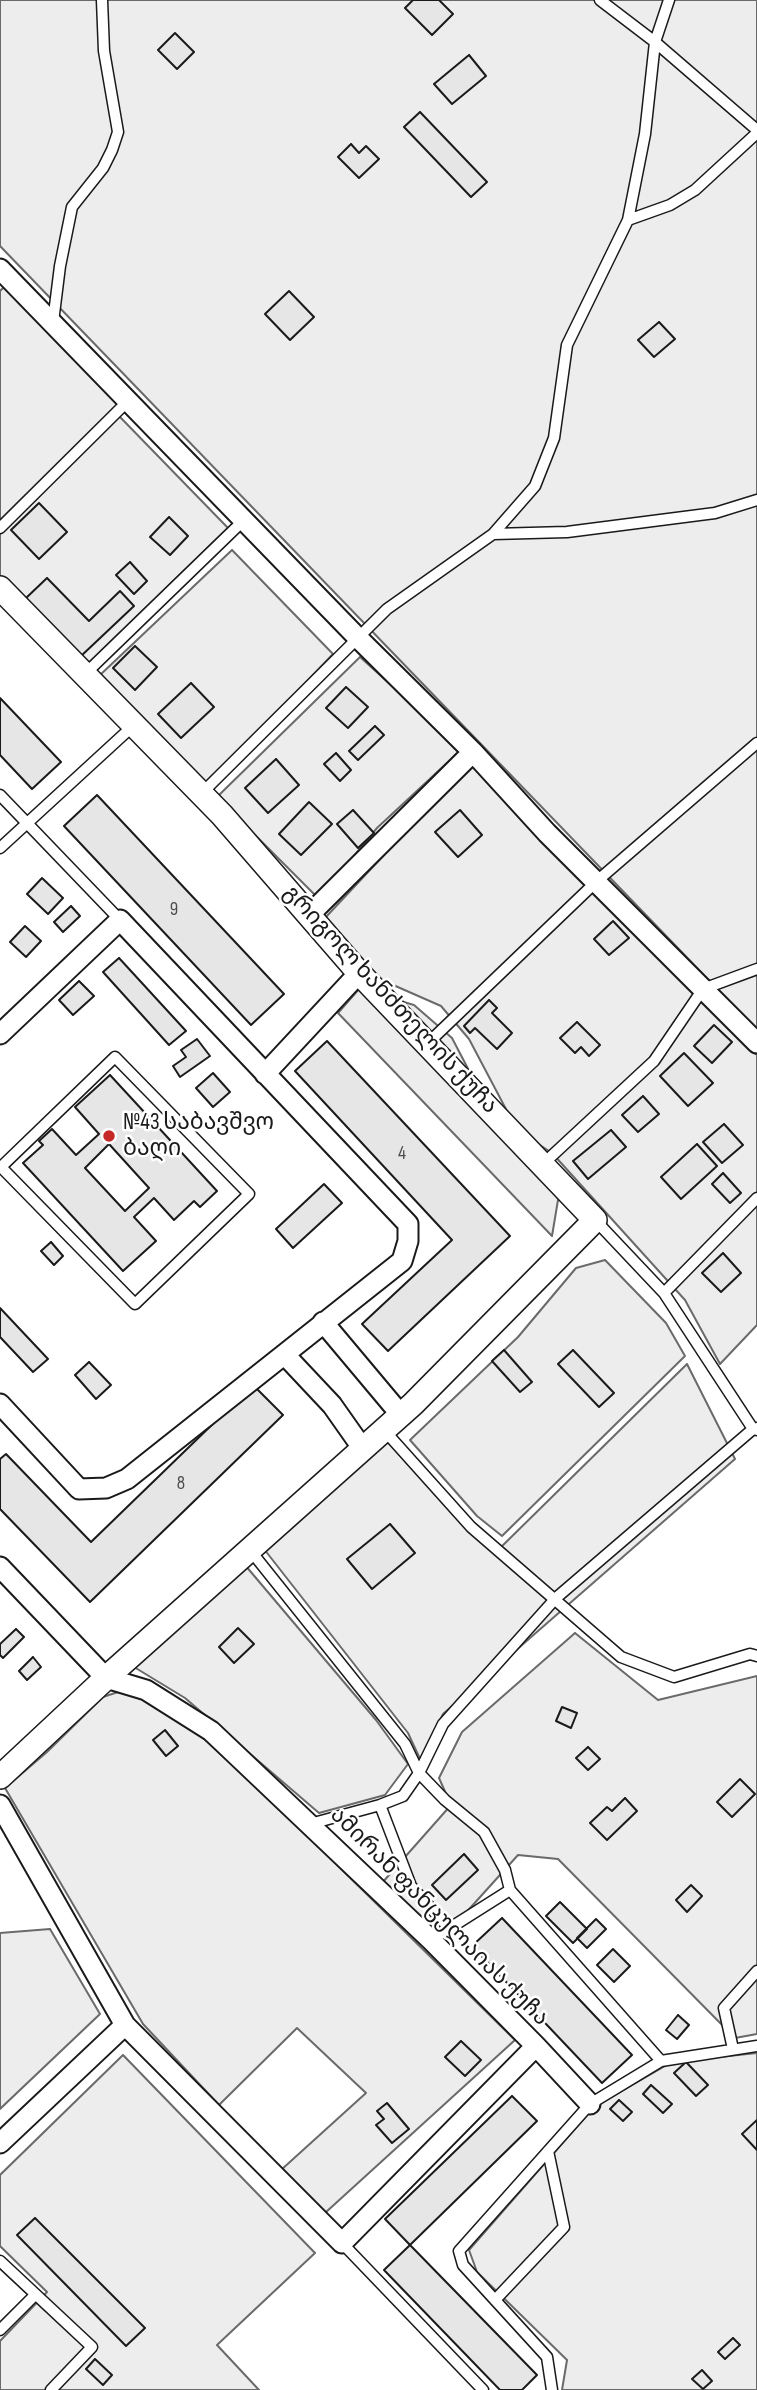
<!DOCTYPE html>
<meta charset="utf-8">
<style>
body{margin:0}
canvas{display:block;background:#fff}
</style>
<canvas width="757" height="2390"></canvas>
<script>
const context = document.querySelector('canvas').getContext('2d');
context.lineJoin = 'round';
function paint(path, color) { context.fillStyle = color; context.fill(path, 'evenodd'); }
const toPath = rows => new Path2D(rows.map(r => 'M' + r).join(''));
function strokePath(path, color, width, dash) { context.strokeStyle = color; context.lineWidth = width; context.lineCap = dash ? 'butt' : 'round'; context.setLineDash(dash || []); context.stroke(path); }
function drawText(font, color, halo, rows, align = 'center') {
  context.font = font + ' "Sofia Sans Condensed","Noto Sans Georgian",sans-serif'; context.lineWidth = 5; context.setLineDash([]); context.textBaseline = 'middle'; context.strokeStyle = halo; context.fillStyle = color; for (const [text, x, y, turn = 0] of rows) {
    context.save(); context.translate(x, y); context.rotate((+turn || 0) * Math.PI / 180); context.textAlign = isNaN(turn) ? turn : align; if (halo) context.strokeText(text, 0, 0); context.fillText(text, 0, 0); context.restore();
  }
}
const built = toPath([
 [0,0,757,0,757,1030,0,246,0,0],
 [7,284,122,403,0,524,0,291,7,284],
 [119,416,228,528,87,665,0,576,0,534,119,416],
 [232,550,333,654,206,787,99,676,232,550],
 [360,657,462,749,377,828,319,899,217,797,360,657],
 [463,754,757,1055,757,1325,720,1364,685,1300,552,1153,517,1130,469,1039,441,1006,375,977,325,918,383,856,463,754],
 [359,989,414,1005,452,1038,500,1130,560,1188,552,1236,338,1013,359,989],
 [605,1260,666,1323,685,1356,502,1536,477,1516,410,1440,518,1337,576,1268,605,1260],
 [687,1364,735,1459,443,1714,421,1761,408,1733,264,1549,387,1441,469,1532,495,1553,687,1364],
 [245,1565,376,1720,408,1764,385,1795,319,1813,185,1698,134,1667,245,1565],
 [575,1633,658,1700,757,1676,757,2034,735,2038,558,1859,518,1855,444,1937,382,1883,451,1805,439,1778,462,1732,575,1633],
 [127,1689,202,1737,266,1795,515,2040,325,2213,281,2170,366,2093,297,2028,219,2105,143,2024,5,1788,47,1752,103,1697,127,1689],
 [50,1929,100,2014,0,2109,0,1933,50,1929],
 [757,2053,757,2390,562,2390,567,2360,477,2272,469,2250,594,2107,672,2062,757,2053],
 [123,2055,315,2253,217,2345,259,2390,0,2390,0,2341,47,2292,0,2246,0,2175,123,2055]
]);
const building = toPath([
 [413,0,439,0,453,14,432,35,405,8,413,0],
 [175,33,194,52,177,69,158,50,175,33],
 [469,55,486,76,452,104,434,84,469,55],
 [420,112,487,182,471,197,404,127,420,112],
 [351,144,359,153,366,146,379,159,359,178,338,157,351,144],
 [289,291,314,317,290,340,265,314,289,291],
 [659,322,675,339,654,357,638,340,659,322],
 [39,503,67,532,39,559,11,530,39,503],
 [169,517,188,536,170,555,150,537,169,517],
 [130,562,147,581,134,594,116,575,130,562],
 [47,578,89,621,120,591,134,606,80,657,25,599,47,578],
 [135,646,157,667,135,690,113,668,135,646],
 [191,683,214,707,181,738,158,714,191,683],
 [346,687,368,707,348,728,326,708,346,687],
 [0,698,61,762,32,789,0,755,0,698],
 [375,726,384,735,358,760,349,751,375,726],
 [336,753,351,770,340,781,324,764,336,753],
 [276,759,299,785,268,813,245,788,276,759],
 [97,795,284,994,251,1025,64,826,97,795],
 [309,802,332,824,301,855,279,834,309,802],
 [353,810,374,833,358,848,337,824,353,810],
 [460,810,482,835,458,857,435,832,460,810],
 [42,878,63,898,48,914,27,894,42,878],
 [71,906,80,916,63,932,54,922,71,906],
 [613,921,629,938,609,955,594,939,613,921],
 [25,926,41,941,26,957,10,942,25,926],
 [119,958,186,1031,169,1045,103,972,119,958],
 [79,981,94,996,73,1015,59,1000,79,981],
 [489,1000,497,1008,492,1013,512,1033,497,1049,475,1028,470,1033,464,1026,489,1000],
 [577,1022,600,1045,589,1056,581,1047,575,1053,560,1038,577,1022],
 [714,1025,732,1042,712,1063,694,1046,714,1025],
 [197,1039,210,1056,180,1077,173,1066,186,1057,181,1050,197,1039],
 [327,1041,510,1236,388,1351,362,1324,452,1240,295,1071,327,1041],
 [684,1053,713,1083,688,1106,660,1076,684,1053],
 [213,1073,230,1092,213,1107,196,1088,213,1073],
 [110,1075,217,1191,200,1207,194,1201,174,1220,154,1198,134,1217,156,1241,123,1271,23,1163,43,1145,39,1141,52,1129,76,1155,99,1134,75,1107,110,1075],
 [109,1144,149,1188,125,1211,85,1168,109,1144],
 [643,1096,659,1114,638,1132,622,1115,643,1096],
 [724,1124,743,1145,722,1163,703,1142,724,1124],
 [611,1130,626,1147,588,1179,573,1161,611,1130],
 [697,1144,717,1166,681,1199,661,1177,697,1144],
 [723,1173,741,1193,730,1203,712,1184,723,1173],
 [324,1184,342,1203,293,1248,276,1229,324,1184],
 [51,1242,63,1256,54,1265,41,1251,51,1242],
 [723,1253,741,1273,721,1292,702,1273,723,1253],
 [0,1308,48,1359,33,1372,0,1337,0,1308],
 [504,1350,532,1382,520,1392,492,1361,504,1350],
 [573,1350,614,1393,599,1407,558,1364,573,1350],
 [89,1362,111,1385,96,1399,75,1375,89,1362],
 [253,1385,283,1415,90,1602,0,1509,0,1459,6,1454,91,1542,253,1385],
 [390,1524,415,1553,372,1589,347,1559,390,1524],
 [238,1628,254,1644,234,1663,219,1647,238,1628],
 [16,1629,24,1637,3,1658,0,1655,0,1644,16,1629],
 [33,1657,41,1667,27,1680,19,1671,33,1657],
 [562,1707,577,1713,571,1728,556,1721,562,1707],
 [165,1730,178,1746,166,1756,153,1740,165,1730],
 [588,1747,600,1759,588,1770,576,1758,588,1747],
 [740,1779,755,1794,732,1817,717,1802,740,1779],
 [625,1798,637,1811,607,1840,590,1823,607,1807,612,1811,625,1798],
 [464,1854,478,1870,446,1900,432,1885,464,1854],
 [691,1885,702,1896,687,1912,676,1900,691,1885],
 [560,1902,587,1929,573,1943,546,1916,560,1902],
 [502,1918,632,2055,602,2083,472,1946,502,1918],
 [596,1919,606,1929,587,1948,577,1938,596,1919],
 [613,1949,630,1966,614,1982,597,1965,613,1949],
 [678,2015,689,2025,677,2039,666,2030,678,2015],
 [461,2041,481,2060,465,2076,445,2057,461,2041],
 [686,2062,708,2085,696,2096,674,2073,686,2062],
 [651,2085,672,2104,663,2113,643,2094,651,2085],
 [512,2096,537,2121,410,2245,385,2219,512,2096],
 [619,2100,632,2112,623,2121,610,2109,619,2100],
 [387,2103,409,2129,392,2143,376,2125,384,2119,377,2111,387,2103],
 [757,2120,757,2150,742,2134,757,2120],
 [35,2218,145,2328,126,2346,17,2235,35,2218],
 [410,2245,537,2375,522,2390,500,2390,384,2270,410,2245],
 [733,2338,740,2345,725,2359,718,2352,733,2338],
 [95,2359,112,2375,103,2385,86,2369,95,2359],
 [702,2370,712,2381,703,2389,692,2379,702,2370]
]);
const service = toPath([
 [600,0,655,42,757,130],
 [628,220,670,205,695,190,757,133],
 [53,322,60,266,72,207,103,168,112,150,118,132,104,51,102,0],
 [0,528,128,401],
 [493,534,567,532,715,513,757,500],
 [85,674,244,520],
 [201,794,387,609,493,534,535,486,554,438,567,345,628,220,645,134,655,42,669,0],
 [0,795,120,920],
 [0,848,134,725],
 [428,1043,597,881,757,743],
 [543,1164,654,1061,703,989,757,969],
 [0,1167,1,1167,135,1304,249,1194,115,1057,1,1167],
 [596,1221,664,1293,753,1429,757,1430],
 [664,1293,757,1198],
 [384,1430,471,1527,621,1657,674,1677,750,1654,757,1656],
 [250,1550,405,1744,419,1773,445,1800,484,1832,505,1870,510,1890],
 [380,1805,411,1886,449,1928],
 [310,1824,380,1805,403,1796,419,1773,443,1724,556,1598,753,1429,757,1428],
 [431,1940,510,1890,661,2061],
 [733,2049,724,2008,757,1971],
 [342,2243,483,2390],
 [0,2261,92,2347,51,2390],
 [495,2300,564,2227,548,2151],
 [0,2330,35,2295],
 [552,2390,547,2357,463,2265,459,2251,590,2104,661,2061,757,2046]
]);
const minor = toPath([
 [0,269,359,639,473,752,547,833,757,1043],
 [309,915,473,752],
 [0,1034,120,920,408,1224,408,1241,402,1261,127,1479,106,1488,79,1489,0,1404],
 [265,1074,359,973],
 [323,1322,401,1415],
 [285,1355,332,1405,363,1449],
 [0,1567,106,1678,146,1690,211,1731,431,1940,536,2046,342,2243,125,2025,0,1805],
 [536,2046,590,2104],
 [0,2143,125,2025]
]);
const tertiary = toPath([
 [0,588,222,815,359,973,595,1220,413,1404,106,1678,0,1777]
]);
const markers = [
 [109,1136,7,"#c62828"]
];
const numberNames = [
 ["9",174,910],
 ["4",402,1154],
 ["8",181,1484]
];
const streetNames = [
 ["გრიგოლ ხანძთელის ქუჩა",390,1000,47],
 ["ამირან ფანცულაიას ქუჩა",439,1917,45]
];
const poiNames = [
 ["№43 საბავშვო",123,1123],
 ["ბაღი",123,1149]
];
paint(built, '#ededed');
strokePath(built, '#6a6a6a', 2);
paint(building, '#e6e6e6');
strokePath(building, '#1a1a1a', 2);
strokePath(service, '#1a1a1a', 13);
strokePath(minor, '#1a1a1a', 23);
strokePath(tertiary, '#1a1a1a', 26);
strokePath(service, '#fff', 10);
strokePath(minor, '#fff', 19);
strokePath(tertiary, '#fff', 23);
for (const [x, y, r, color] of markers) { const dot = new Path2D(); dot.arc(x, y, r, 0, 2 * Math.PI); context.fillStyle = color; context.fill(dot); strokePath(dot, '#fff', 2.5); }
drawText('19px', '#4d4d4d', null, numberNames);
drawText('23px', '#1a1a1a', '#fff', streetNames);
drawText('23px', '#1a1a1a', '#fff', poiNames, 'left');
</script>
